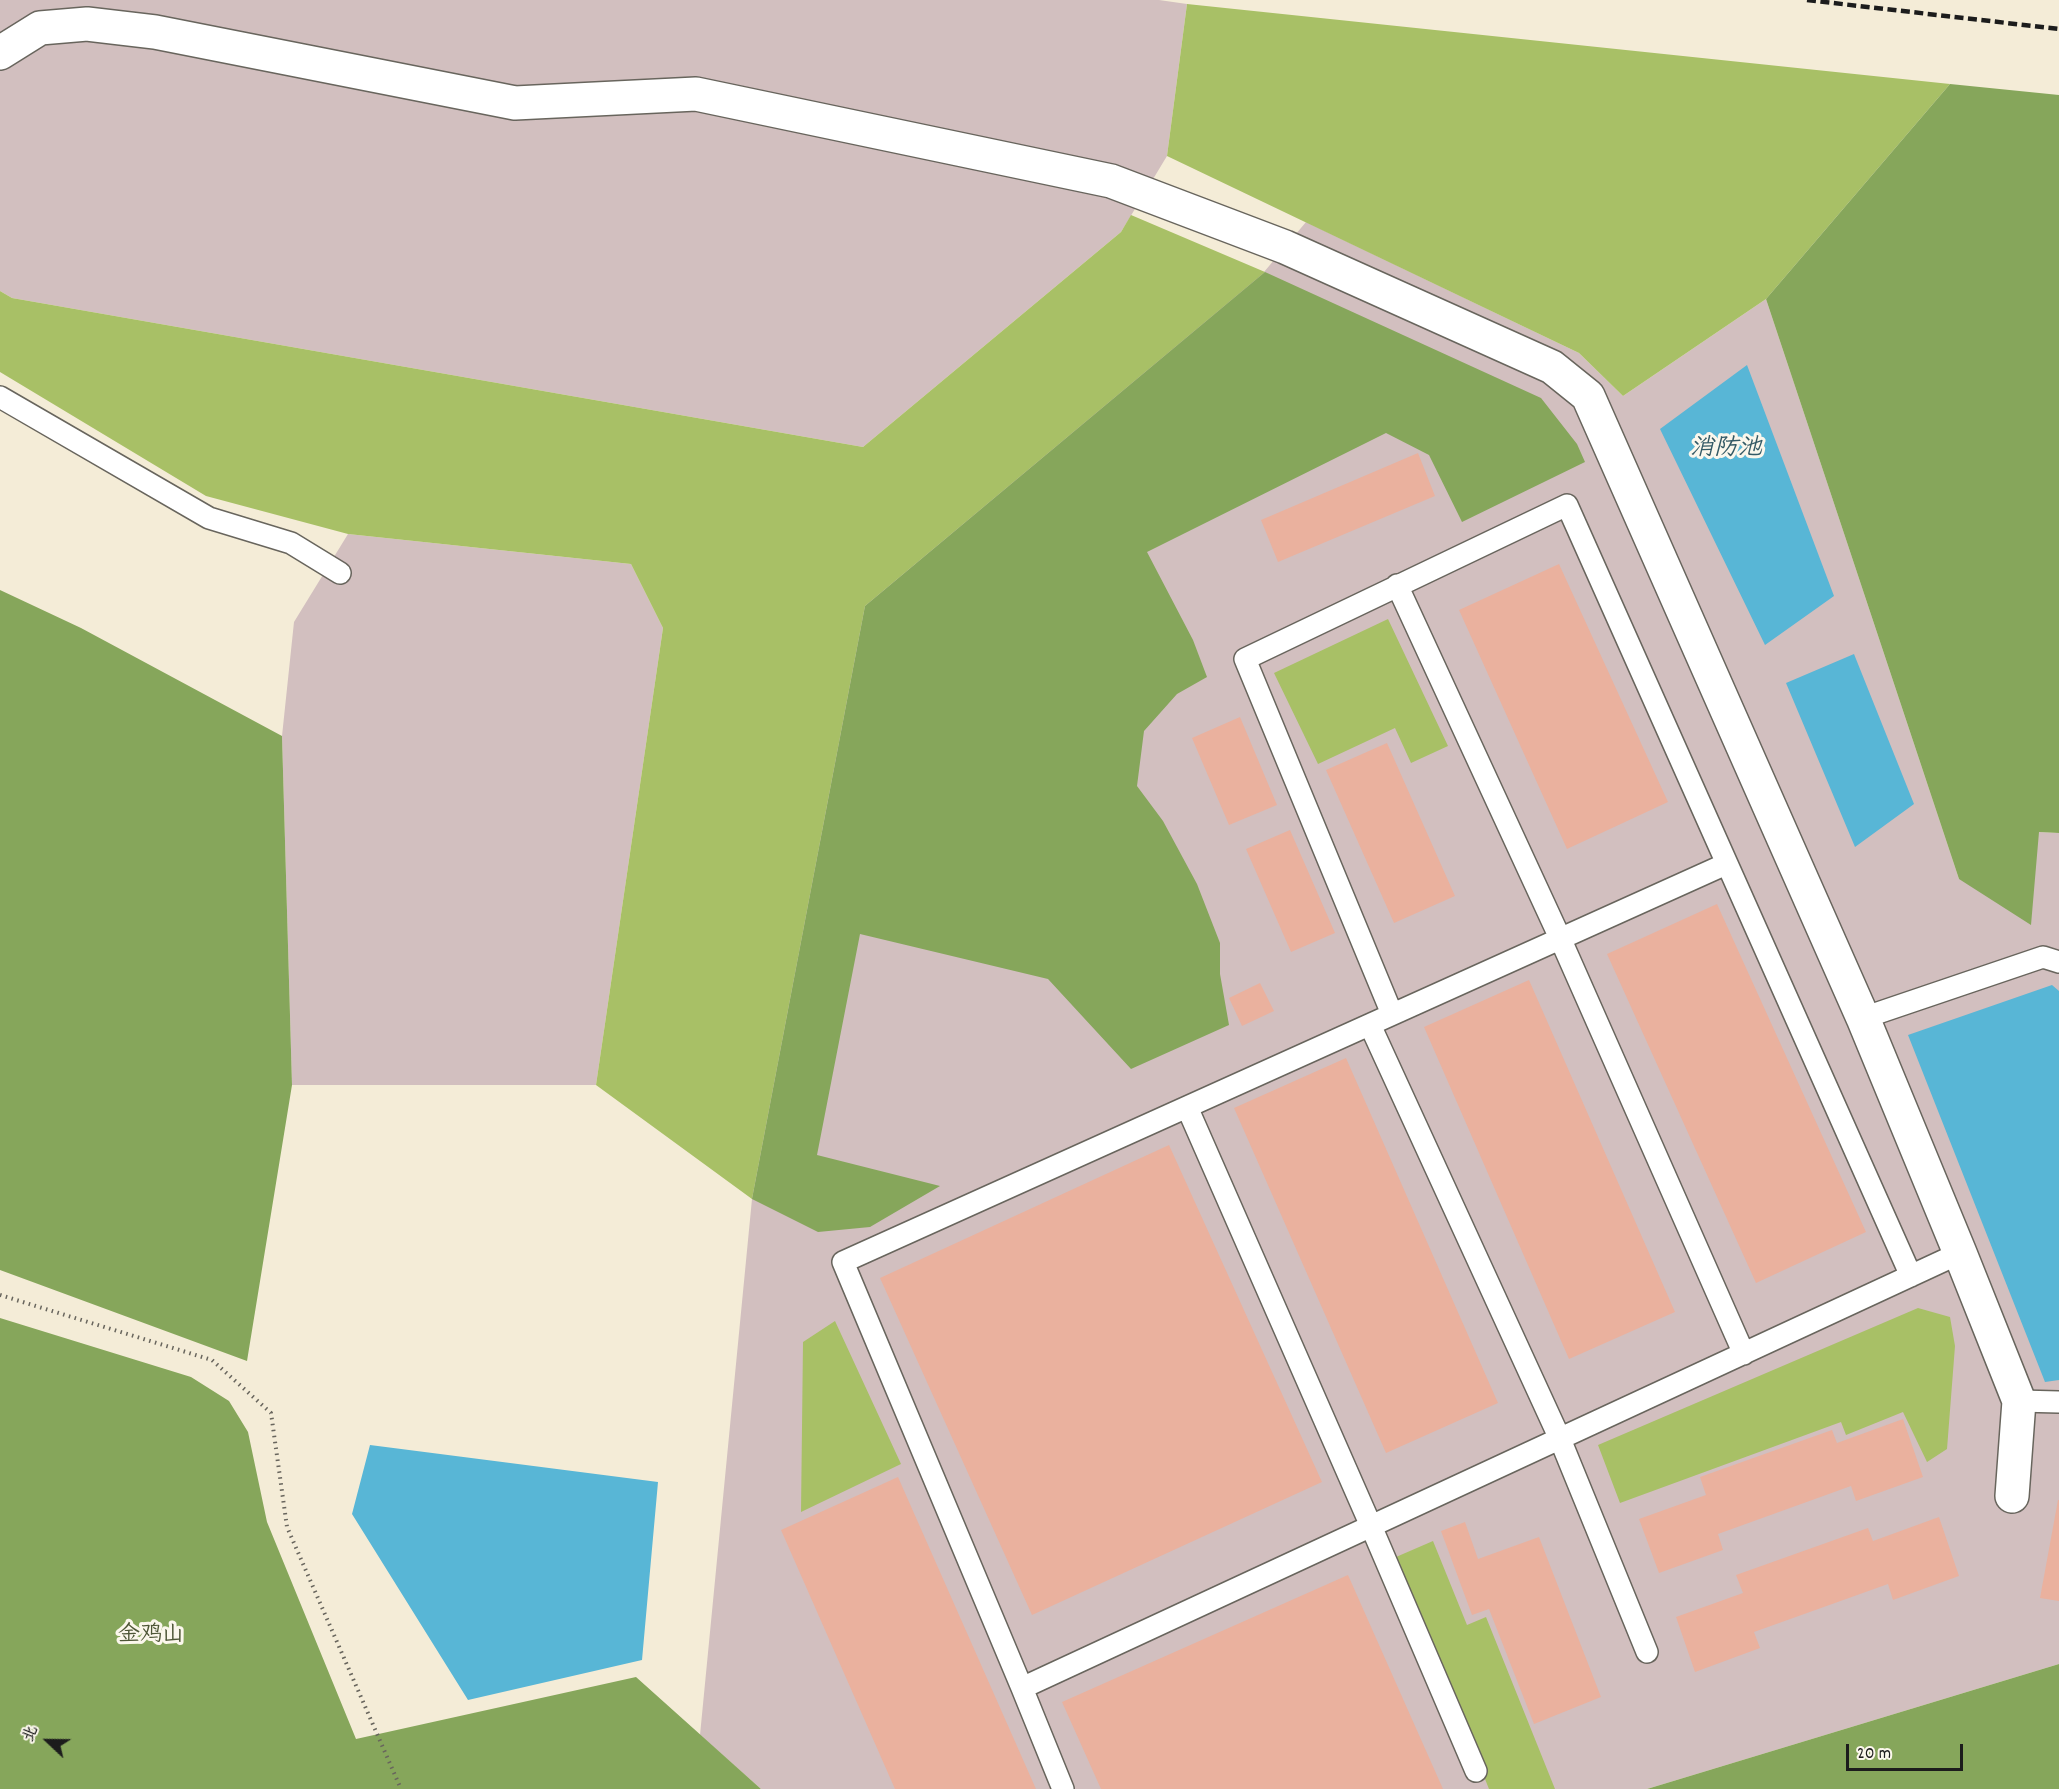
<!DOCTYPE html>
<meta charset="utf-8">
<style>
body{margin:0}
#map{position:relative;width:2059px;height:1789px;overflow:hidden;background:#f4ecd7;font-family:Dekko,"LXGW WenKai TC",sans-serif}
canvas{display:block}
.north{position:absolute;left:18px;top:1711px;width:60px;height:60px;-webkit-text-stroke:4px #fbf7ec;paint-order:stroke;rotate:292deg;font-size:16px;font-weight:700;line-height:24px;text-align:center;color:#1c1c1c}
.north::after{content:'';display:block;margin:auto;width:21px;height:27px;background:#1c1c1c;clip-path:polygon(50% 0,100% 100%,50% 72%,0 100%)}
.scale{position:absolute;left:1846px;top:1744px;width:117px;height:27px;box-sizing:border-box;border:3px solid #1c1c1c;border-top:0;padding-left:8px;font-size:18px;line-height:21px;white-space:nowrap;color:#1c1c1c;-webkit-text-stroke:4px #fbf7ec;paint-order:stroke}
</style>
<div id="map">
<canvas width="2059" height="1789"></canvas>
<div class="north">北</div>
<div class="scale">20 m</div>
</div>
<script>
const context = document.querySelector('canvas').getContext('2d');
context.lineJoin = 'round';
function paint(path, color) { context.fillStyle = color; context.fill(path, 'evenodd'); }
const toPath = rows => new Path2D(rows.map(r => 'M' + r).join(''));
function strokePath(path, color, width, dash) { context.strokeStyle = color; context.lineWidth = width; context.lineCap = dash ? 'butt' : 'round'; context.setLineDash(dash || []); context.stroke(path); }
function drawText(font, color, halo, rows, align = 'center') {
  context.font = font + ' Dekko,"LXGW WenKai TC",sans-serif'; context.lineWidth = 6; context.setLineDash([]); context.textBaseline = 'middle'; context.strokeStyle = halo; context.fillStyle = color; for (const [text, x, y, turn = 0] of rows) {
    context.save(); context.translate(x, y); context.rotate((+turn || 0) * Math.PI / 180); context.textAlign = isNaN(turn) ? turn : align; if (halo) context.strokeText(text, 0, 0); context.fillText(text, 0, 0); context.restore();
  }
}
const industrial = toPath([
 [0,0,1159,0,1187,4,1167,156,1121,232,863,447,12,298,0,291],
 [1306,222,1579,353,1623,396,1766,299,1959,879,2039,832,2059,833,2059,1664,1647,1789,761,1789,700,1735,752,1199,865,606,1264,272],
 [348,534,631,564,663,628,596,1085,292,1085,282,736,294,622]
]);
const green = toPath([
 [1187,4,1950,84,1766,299,1623,396,1579,353,1167,156],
 [1131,215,1265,272,865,606,752,1199,596,1085,663,628,631,564,348,534,206,496,0,372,0,291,12,298,863,447,1121,232],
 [1388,619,1448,746,1411,763,1395,728,1318,764,1274,673],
 [1918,1308,1950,1317,1955,1346,1947,1449,1927,1462,1903,1412,1846,1435,1841,1422,1620,1503,1598,1445],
 [835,1321,901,1464,801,1512,803,1342],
 [1433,1541,1467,1625,1486,1617,1555,1789,1489,1789,1396,1557]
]);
const forest = toPath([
 [1950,84,2059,95,2059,833,2039,832,2031,925,1959,879,1766,299],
 [1265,272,1541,398,1577,444,1585,462,1462,522,1429,455,1386,433,1147,552,1193,640,1207,677,1177,694,1144,731,1137,786,1163,821,1197,884,1220,943,1220,974,1229,1025,1131,1069,1048,979,860,934,817,1155,940,1186,870,1227,818,1232,752,1199,865,606],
 [0,590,81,628,282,736,292,1085,247,1361,0,1270],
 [0,1318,191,1377,229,1401,248,1432,267,1522,356,1739,636,1677,761,1789,0,1789],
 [2059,1664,2059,1789,1647,1789]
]);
const water = toPath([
 [1747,365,1834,596,1765,645,1660,429],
 [1854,654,1914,804,1855,847,1786,683],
 [2052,985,2059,991,2059,1380,2045,1382,1908,1035],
 [370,1445,658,1482,642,1660,468,1700,352,1514]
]);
const building = toPath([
 [1418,453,1435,496,1278,562,1261,520],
 [1559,564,1668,802,1567,849,1459,610],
 [1240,717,1277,805,1229,825,1192,738],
 [1387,743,1455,896,1394,923,1326,770],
 [1290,830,1335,933,1291,952,1246,849],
 [1717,904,1866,1232,1756,1283,1607,954],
 [1529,980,1675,1312,1569,1359,1424,1027],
 [1260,983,1274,1011,1242,1026,1229,998],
 [1346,1058,1498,1403,1386,1453,1234,1108],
 [1169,1145,1322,1482,1032,1615,880,1278],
 [1903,1419,1923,1477,1856,1501,1851,1486,1718,1534,1723,1550,1659,1573,1639,1519,1706,1495,1700,1477,1832,1430,1837,1443],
 [898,1477,1036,1789,895,1789,781,1530],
 [2058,1500,2059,1500,2059,1601,2040,1598],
 [1939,1517,1959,1576,1893,1600,1888,1584,1754,1632,1760,1648,1695,1672,1676,1617,1743,1593,1736,1575,1868,1528,1873,1541],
 [1465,1522,1478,1559,1539,1537,1601,1697,1534,1724,1489,1609,1472,1615,1441,1531],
 [1348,1575,1443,1789,1101,1789,1062,1702]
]);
const path = toPath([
 [0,1295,212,1360,271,1413,287,1527,401,1789]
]);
const service = toPath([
 [0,397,209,518,291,543,340,573],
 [1397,585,1560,938,1744,1354],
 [1392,1014,1245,659,1567,505,1911,1276],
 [1863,1018,2043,957,2059,962],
 [1370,1025,1560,1439,1647,1652],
 [1187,1107,1371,1526,1476,1771],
 [2019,1401,2059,1402],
 [1022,1688,1960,1253],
 [1063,1789,1022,1688,843,1262,1726,864]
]);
const minor = toPath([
 [0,53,40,28,87,24,155,32,515,103,696,94,1111,181,1285,247,1552,367,1588,396,1863,1018,1960,1253,2019,1401,2012,1496]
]);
const rail = toPath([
 [1807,0,2059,29]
]);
const parkNames = [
 ["金鸡山",151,1637]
];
const waterNames = [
 ["消防池",1726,451]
];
paint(industrial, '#d2bfbf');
paint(green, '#a8c066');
paint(forest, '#86a65b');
paint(water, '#58b6d6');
paint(building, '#eab19e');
strokePath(service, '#68655d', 24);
strokePath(minor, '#68655d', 36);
strokePath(path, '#68655d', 4, [1.5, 4.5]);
strokePath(service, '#fff', 21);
strokePath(minor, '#fff', 33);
strokePath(rail, '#1c1c1c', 4.5, [9, 4.5]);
drawText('22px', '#4d5536', '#fbf7ec', parkNames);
drawText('italic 24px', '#345a66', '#fbf7ec', waterNames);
</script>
